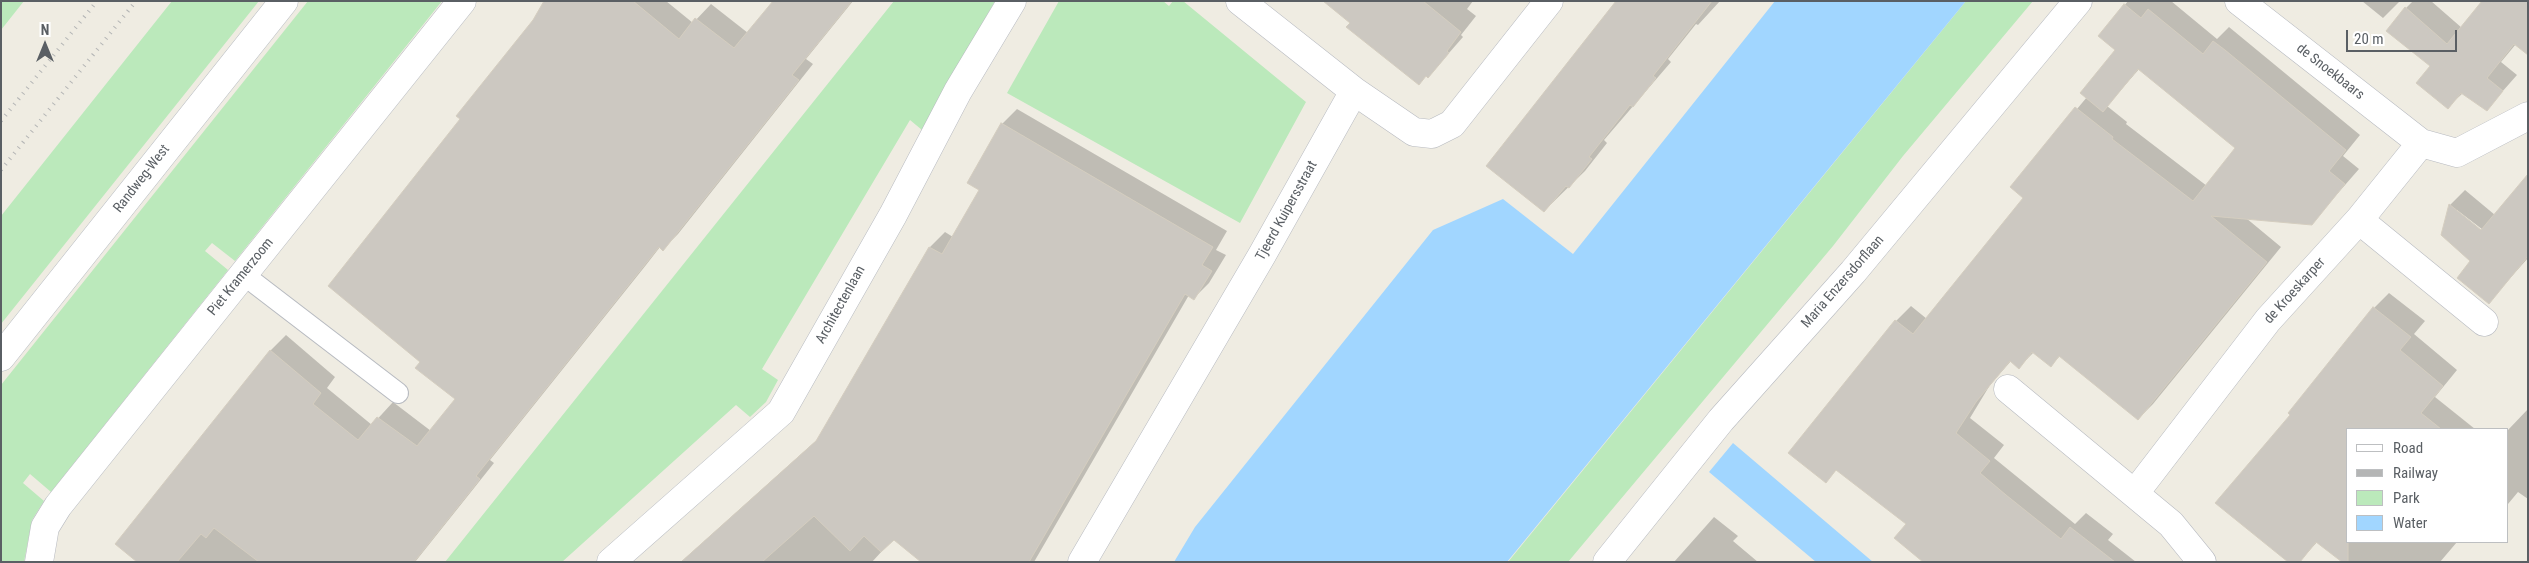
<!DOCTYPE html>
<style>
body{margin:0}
#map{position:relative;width:2529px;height:563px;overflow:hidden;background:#efece2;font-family:"Roboto Condensed",sans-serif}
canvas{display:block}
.frame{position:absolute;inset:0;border:2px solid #5a5f64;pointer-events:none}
.legend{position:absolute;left:2346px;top:428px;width:162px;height:115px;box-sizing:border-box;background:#fff;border:1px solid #bdbfc1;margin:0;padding:6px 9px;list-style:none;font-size:15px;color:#5a5f64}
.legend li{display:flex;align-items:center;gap:10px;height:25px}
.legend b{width:25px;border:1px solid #bdbfc1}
.north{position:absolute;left:20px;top:20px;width:50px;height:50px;-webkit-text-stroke:4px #fff;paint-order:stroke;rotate:0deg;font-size:14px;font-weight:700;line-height:20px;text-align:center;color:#5a5f64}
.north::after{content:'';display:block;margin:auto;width:18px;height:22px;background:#5a5f64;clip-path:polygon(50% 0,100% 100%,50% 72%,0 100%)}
.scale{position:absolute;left:2346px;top:30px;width:111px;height:22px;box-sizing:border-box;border:2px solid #5a5f64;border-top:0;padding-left:6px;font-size:15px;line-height:18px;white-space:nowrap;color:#5a5f64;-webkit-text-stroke:4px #fff;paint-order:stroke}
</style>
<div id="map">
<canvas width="2529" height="563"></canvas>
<div class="frame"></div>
<ul class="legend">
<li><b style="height:6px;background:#fff"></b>Road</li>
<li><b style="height:6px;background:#b4b5b5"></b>Railway</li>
<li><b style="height:14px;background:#bbe9bb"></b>Park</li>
<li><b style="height:14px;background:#a1d6ff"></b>Water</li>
</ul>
<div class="north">N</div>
<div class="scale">20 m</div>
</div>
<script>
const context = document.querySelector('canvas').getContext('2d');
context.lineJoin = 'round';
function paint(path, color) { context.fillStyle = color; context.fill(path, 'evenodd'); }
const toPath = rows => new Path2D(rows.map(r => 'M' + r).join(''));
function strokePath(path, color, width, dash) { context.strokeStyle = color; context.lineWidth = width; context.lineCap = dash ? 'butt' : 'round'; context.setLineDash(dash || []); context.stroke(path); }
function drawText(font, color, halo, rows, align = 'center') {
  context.font = font + ' "Roboto Condensed",sans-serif'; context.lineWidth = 4.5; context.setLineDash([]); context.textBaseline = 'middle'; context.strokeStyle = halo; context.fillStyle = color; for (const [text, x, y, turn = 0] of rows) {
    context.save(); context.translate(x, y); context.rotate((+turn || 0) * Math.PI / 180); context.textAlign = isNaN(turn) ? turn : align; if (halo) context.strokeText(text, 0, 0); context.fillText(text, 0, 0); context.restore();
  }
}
const green = toPath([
 [1,1,24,1,1,30],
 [172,1,259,1,1,324,1,216],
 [308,1,442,1,235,261,212,243,205,251,228,270,51,492,30,474,23,483,44,501,32,520,24,562,1,562,1,385],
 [894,1,995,1,922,130,910,120,762,369,778,380,766,402,750,417,736,405,562,562,445,562],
 [1059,1,1163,1,1169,6,1173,1,1183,1,1306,102,1240,223,1007,93],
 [1966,1,2033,1,1903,156,1833,246,1568,562,1508,562]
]);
const water = toPath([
 [1775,1,1966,1,1507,562,1174,562,1195,527,1433,230,1503,199,1573,254],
 [1733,443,1873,562,1816,562,1709,472]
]);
const shadow = toPath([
 [549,1,666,1,693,23,711,4,748,33,774,1,853,1,806,59,813,64,678,234,663,249,660,247,646,265,490,460,494,463,415,562,139,562,271,350,286,335,335,377,327,388,372,425,393,402,431,431,457,399,422,362,462,119],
 [1325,1,1473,1,1467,9,1476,16,1461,35,1463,37,1428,77],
 [1618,1,1720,1,1698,25,1696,24,1668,59,1671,62,1604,140,1607,143,1585,171,1544,211],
 [2128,1,2171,1,2217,39,2229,27,2360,135,2343,156,2359,169,2311,224,2246,218,2281,247,2153,404,2138,419,2060,356,2051,365,2034,352,2019,367,2011,361,1990,385,1970,418,2004,445,1994,458,2075,524,2086,513,2113,534,2108,540,2136,562,1925,562,1908,523,1837,469,1826,481,1790,453,1896,321,1911,306,1927,319,2025,197,2012,187,2087,97,2117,50,2100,36],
 [2140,68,2237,148,2207,186,2126,124,2127,122,2107,106],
 [2362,1,2400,1,2383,18],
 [2413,1,2431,1,2462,28,2516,44,2501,62,2517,75,2487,109,2463,93,2448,107,2406,8],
 [1017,109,1227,231,1216,250,1226,255,1209,283,1194,298,1189,295,1034,562,923,562,894,538,872,562,681,562,819,438,930,247,945,232,953,237,981,189,1002,124],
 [2528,180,2528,258,2489,302,2450,205,2465,190,2495,215],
 [2457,210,2487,233,2485,235,2457,213],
 [2389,293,2425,321,2414,334,2457,370,2435,397,2475,429,2348,429,2348,542,2457,542,2440,562,2344,562,2318,541,2299,562,2292,415,2290,413,2374,308],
 [2528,409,2528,499,2518,492,2508,504,2508,430],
 [1714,517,1738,536,1733,541,1758,562,1674,562]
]);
const building = toPath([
 [544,1,633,1,679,39,695,18,734,48,773,1,852,1,792,75,799,80,663,251,659,247,631,282,476,476,480,479,414,562,259,562,214,528,206,538,201,534,177,562,137,562,115,544,270,350,321,393,313,404,358,440,377,417,417,446,455,399,415,368,420,362,328,286,460,119,456,116,533,20,544,1],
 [1323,1,1423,1,1461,32,1447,51,1449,53,1428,78,1426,76,1419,85,1346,27,1350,23,1323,1],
 [1616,1,1712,1,1653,76,1656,78,1633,107,1630,105,1589,157,1592,159,1569,188,1566,186,1544,212,1486,166,1616,1],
 [2482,1,2528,1,2528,55,2514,44,2487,78,2503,91,2487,111,2461,93,2448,109,2416,83,2430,66,2386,31,2405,7,2447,44,2482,1],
 [2124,4,2141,18,2148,9,2203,54,2213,41,2225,50,2346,150,2329,171,2345,184,2312,225,2211,216,2267,262,2138,420,2059,356,2051,367,2032,352,2019,369,2010,361,1976,402,1956,433,1990,461,1980,473,2006,495,2061,539,2070,527,2115,562,1923,562,1894,538,1906,524,1836,470,1826,483,1788,453,1895,320,1913,334,2023,198,2010,187,2075,107,2113,137,2112,139,2193,201,2235,148,2138,69,2103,112,2080,93,2115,50,2098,36,2124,4],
 [1001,123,1213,247,1202,265,1212,271,1194,300,1185,294,1029,562,921,562,894,540,881,552,864,536,850,551,814,516,762,562,681,562,816,441,929,247,942,254,979,190,967,183,1001,123],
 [2528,174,2528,256,2489,304,2457,278,2470,261,2441,235,2449,204,2481,230,2528,174],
 [2373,307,2411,337,2400,350,2443,386,2421,413,2441,429,2348,429,2348,562,2342,562,2316,542,2300,562,2288,562,2215,503,2290,415,2288,413,2373,307]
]);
const service = toPath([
 [244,275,398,393]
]);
const minor = toPath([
 [1240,1,1354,91],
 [2239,1,2421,143,2457,153,2528,116],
 [2359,220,2421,143],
 [2008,389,2171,524,2202,562],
 [2135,493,2268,320,2359,220,2484,322],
 [39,562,45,527,58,506,462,1],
 [611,562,781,412,893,215,958,91,1012,1],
 [1082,562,1262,255,1354,91,1414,132,1432,134,1452,124,1549,1],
 [1607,562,1721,420,1853,272,2078,1]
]);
const secondary = toPath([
 [1,357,284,1]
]);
const rail = toPath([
 [1,121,97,1],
 [1,170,136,1]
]);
const streetNames = [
 ["de Snoekbaars",2330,72,38],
 ["Randweg-West",142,179,-52],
 ["Tjeerd Kuipersstraat",1287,211,-61],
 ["Piet Kramerzoom",241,277,-51],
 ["Maria Enzersdorflaan",1843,282,-49],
 ["de Kroeskarper",2295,291,-48],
 ["Architectenlaan",841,305,-61]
];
paint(green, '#bbe9bb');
paint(water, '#a1d6ff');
paint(shadow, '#0003');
paint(building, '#ccc8c1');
strokePath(building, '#d4cdbf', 1);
strokePath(service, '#b7bac0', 22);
strokePath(minor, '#b7bac0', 29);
strokePath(secondary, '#b7bcc2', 29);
strokePath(service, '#fff', 20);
strokePath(minor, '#fff', 28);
strokePath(secondary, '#fff', 28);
strokePath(rail, '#b4b5b5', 4, [1, 6]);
drawText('14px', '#5a5f64', '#fff', streetNames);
</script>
